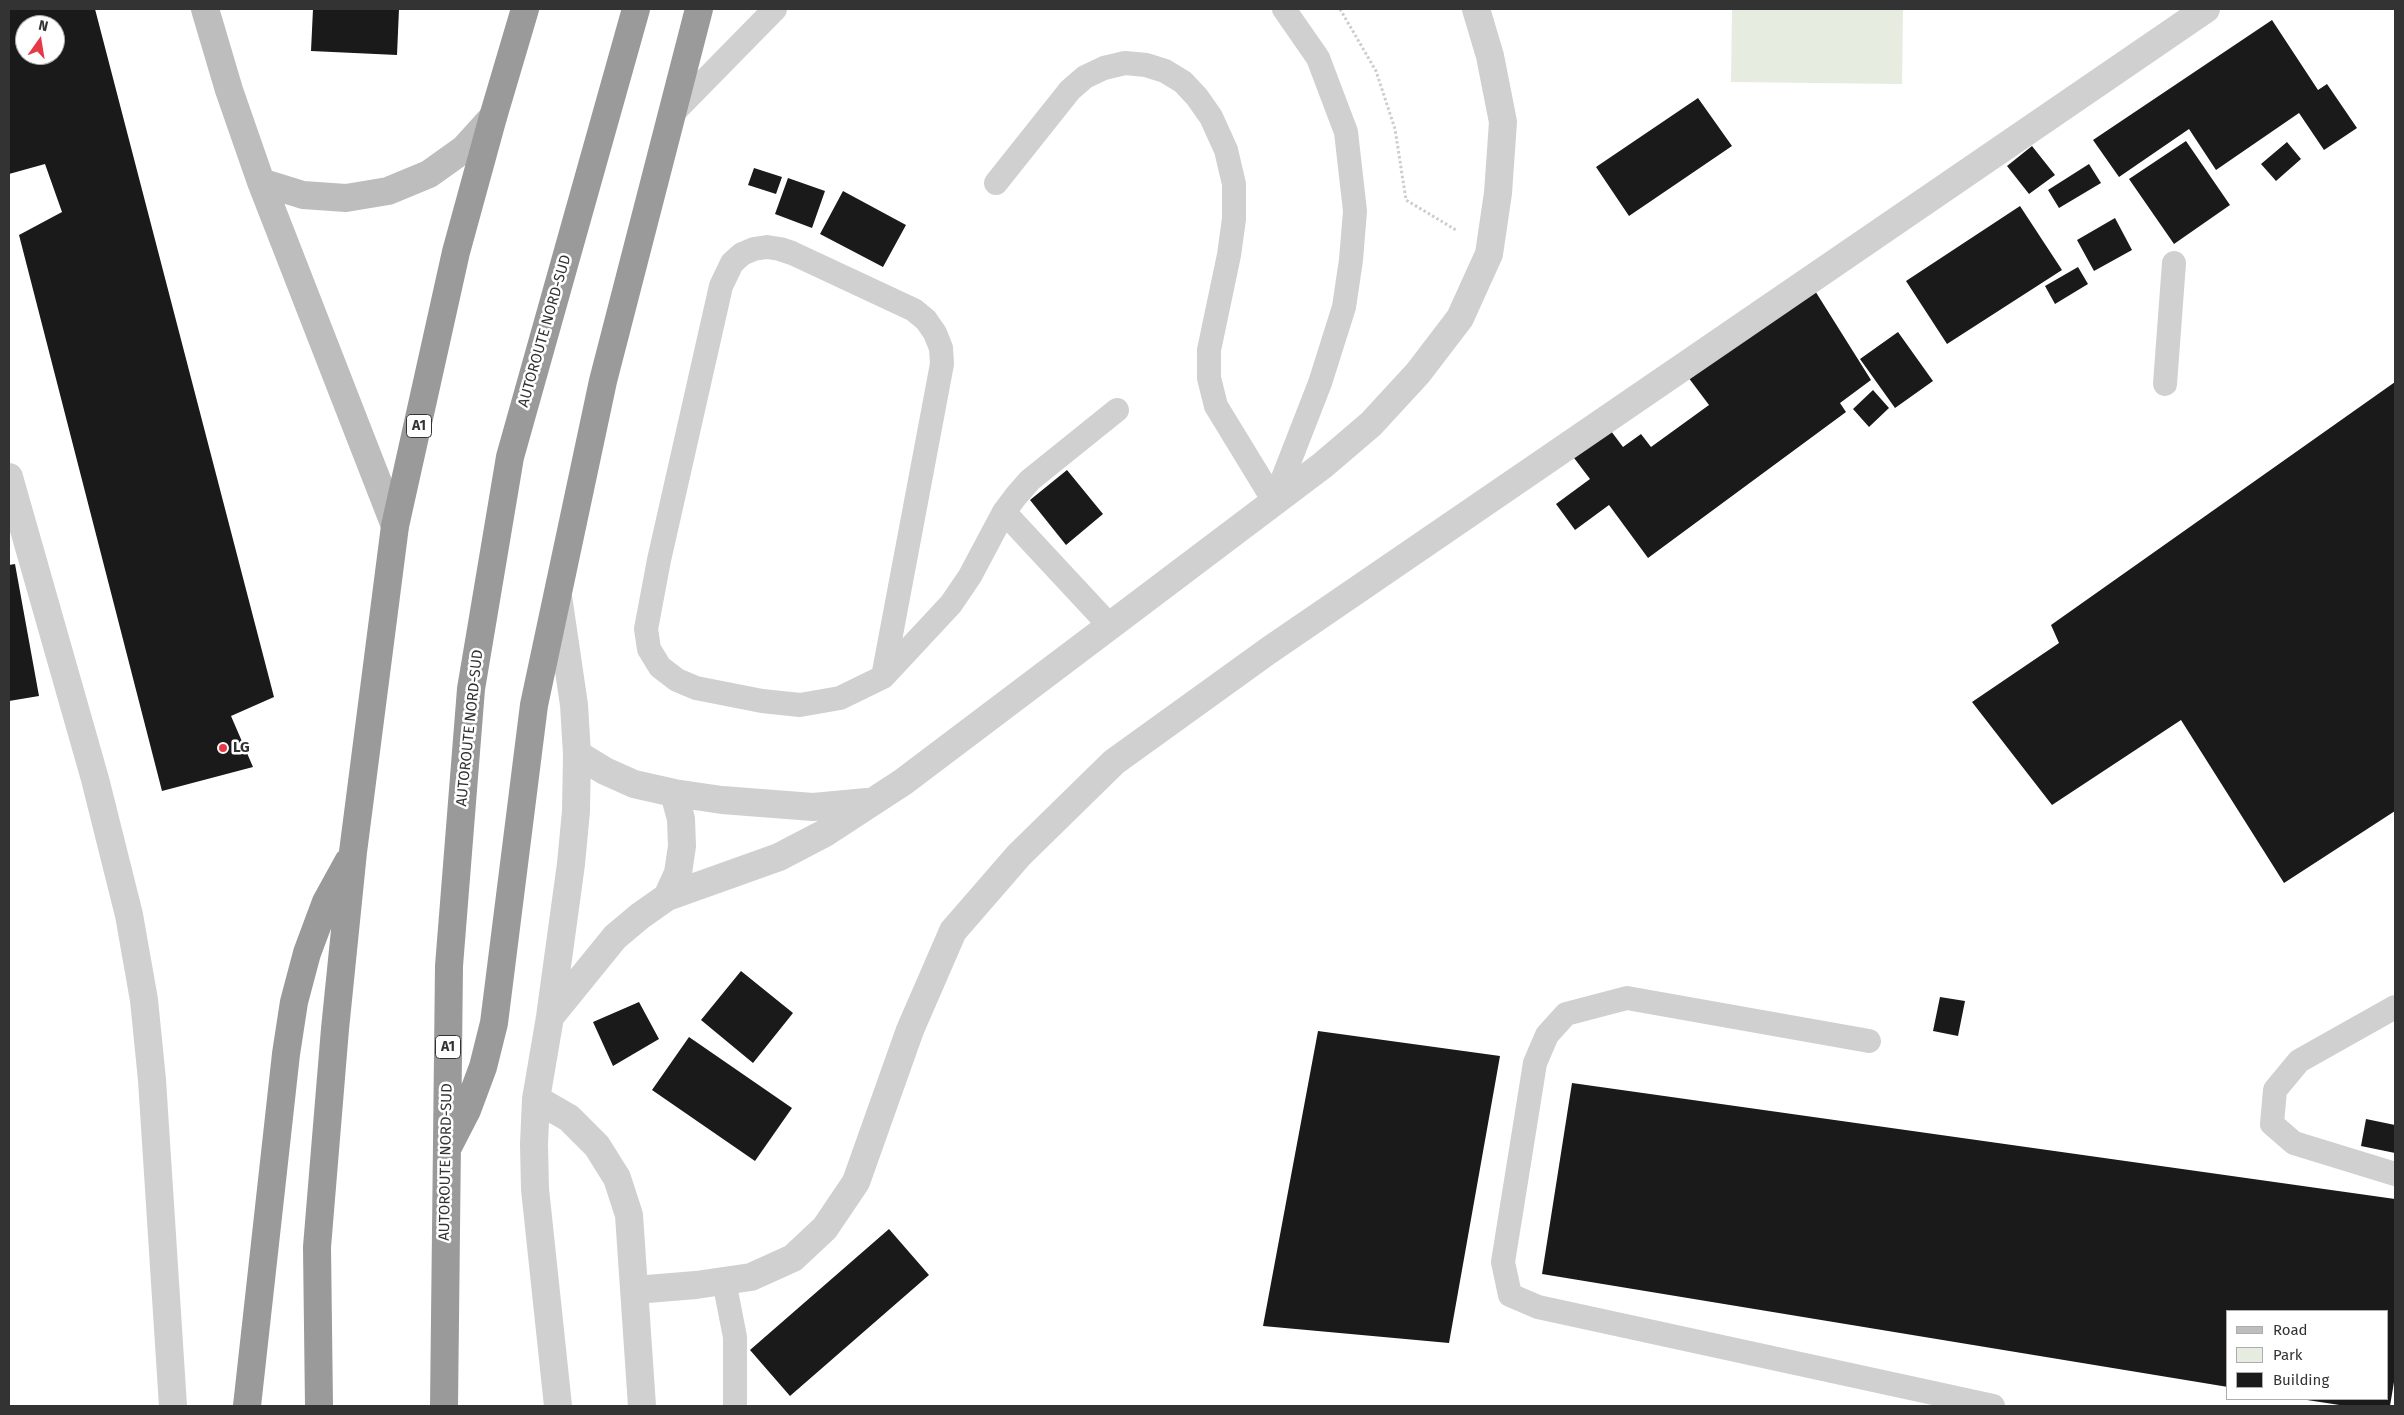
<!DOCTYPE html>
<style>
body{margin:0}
#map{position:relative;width:2404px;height:1415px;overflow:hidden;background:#fff;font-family:"Fira Sans",sans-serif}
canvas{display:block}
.frame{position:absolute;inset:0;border:10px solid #333;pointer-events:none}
.legend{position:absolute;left:2226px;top:1310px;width:162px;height:90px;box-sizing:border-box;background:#fff;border:1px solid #adadad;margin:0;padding:6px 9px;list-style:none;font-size:15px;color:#333}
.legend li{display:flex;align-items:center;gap:10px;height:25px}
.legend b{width:25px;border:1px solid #adadad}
.north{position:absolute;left:15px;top:15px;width:50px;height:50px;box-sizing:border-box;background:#fff;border:1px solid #adadad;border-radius:50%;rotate:13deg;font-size:14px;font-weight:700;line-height:20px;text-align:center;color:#333}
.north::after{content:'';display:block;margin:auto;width:18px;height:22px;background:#e63946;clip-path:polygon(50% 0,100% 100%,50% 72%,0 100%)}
</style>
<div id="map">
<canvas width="2404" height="1415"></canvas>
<div class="frame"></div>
<ul class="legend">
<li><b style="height:6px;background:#bdbdbd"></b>Road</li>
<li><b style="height:14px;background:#e6ecdf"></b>Park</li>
<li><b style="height:14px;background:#1a1a1a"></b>Building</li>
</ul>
<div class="north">N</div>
</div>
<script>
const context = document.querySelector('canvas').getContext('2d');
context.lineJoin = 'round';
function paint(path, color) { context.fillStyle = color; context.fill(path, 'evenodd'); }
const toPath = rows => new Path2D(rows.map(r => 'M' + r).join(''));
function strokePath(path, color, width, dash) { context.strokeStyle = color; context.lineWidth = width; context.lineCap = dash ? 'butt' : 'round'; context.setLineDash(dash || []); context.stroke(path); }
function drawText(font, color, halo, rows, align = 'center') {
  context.font = font + ' "Fira Sans",sans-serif'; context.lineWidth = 5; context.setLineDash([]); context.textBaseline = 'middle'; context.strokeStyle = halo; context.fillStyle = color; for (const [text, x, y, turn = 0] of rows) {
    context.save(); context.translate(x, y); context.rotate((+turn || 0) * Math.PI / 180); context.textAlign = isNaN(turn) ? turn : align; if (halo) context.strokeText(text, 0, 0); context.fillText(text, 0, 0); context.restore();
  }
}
const green = toPath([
 [1732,9,1903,9,1902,84,1731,82]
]);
const building = toPath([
 [9,9,95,9,274,697,231,716,253,767,162,791,19,235,62,212,45,164,9,174],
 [25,25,55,25,55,55,25,55],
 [313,9,399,9,397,55,311,51],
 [2272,20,2318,90,2327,84,2357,128,2324,150,2299,113,2216,170,2189,129,2119,177,2093,140],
 [1698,98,1732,146,1629,216,1596,167],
 [2186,141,2230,205,2174,244,2129,179],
 [2287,142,2301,159,2276,181,2261,164],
 [2032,146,2055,175,2029,194,2007,166],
 [2089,164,2101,183,2059,208,2048,190],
 [754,168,782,177,776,194,748,185],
 [788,178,825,191,812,228,775,214],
 [843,191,906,225,883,267,820,234],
 [2020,206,2062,270,1947,344,1906,281],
 [2115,218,2132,250,2094,271,2077,240],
 [2078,267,2088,284,2055,304,2045,286],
 [1812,286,1871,380,1840,403,1846,412,1648,558,1609,505,1575,530,1556,504,1590,479,1571,454,1608,427,1623,447,1641,434,1651,447,1709,405,1688,377],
 [1898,332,1933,381,1895,408,1860,359],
 [2395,382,2395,811,2284,883,2181,720,2052,805,1972,702,2059,643,2051,625],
 [1873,390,1889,408,1869,427,1853,409],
 [1067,470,1103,514,1066,545,1030,500],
 [15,564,39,696,9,701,9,565],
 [741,971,793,1013,753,1063,701,1020],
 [1940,997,1965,1001,1958,1036,1933,1031],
 [639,1002,659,1039,613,1066,593,1022],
 [1318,1031,1500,1056,1449,1343,1263,1326],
 [689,1037,792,1108,755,1161,652,1090],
 [1572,1083,2395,1199,2395,1376,2390,1406,2346,1406,2307,1400,2388,1399,2388,1311,2228,1311,2228,1387,1542,1274],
 [2366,1119,2395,1125,2395,1153,2361,1146],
 [889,1229,929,1275,790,1396,750,1350]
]);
const path = toPath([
 [1340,9,1376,71,1395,129,1406,200,1456,230]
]);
const lane = toPath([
 [671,115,775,9],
 [996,183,1070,90,1085,77,1104,68,1125,63,1146,65,1165,71,1183,82,1197,97,1211,117,1226,150,1234,184,1234,219,1229,255,1209,350,1209,378,1216,406,1274,501],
 [767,247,780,249,792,253,914,310,926,320,935,333,941,348,942,364,883,677,840,698,800,705,762,701,696,688,677,680,660,667,649,649,646,629,659,560,721,286,732,263,742,254,754,249,767,247],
 [2165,384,2174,263],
 [1274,501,1320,383,1344,307,1351,260,1355,211,1346,132,1318,58,1284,9],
 [1004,512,1111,627],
 [883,677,951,604,970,576,1004,512,1016,496,1030,480,1117,410],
 [2395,1007,2299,1061,2275,1090,2272,1124,2294,1143,2395,1174],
 [1869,1041,1627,998,1566,1014,1547,1035,1535,1063,1503,1262,1510,1295,1538,1307,1993,1406],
 [724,1281,735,1337,735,1406]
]);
const street = toPath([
 [9,477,95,779,129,915,144,1000,152,1080,173,1406],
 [558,596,574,705,577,754,576,811,571,864,550,1017,536,1099,534,1144,535,1189,558,1406],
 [577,754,605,771,634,784,674,793,722,800,813,807,867,802],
 [667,897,678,873,682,846,681,819,674,793],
 [550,1017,615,937,640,916,667,897,779,857,825,833,903,782,1323,465,1371,424,1418,373,1460,318,1489,254,1498,193,1503,122,1490,56,1476,9],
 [536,1099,569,1118,597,1146,617,1178,629,1215,642,1406],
 [635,1290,696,1285,751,1277,793,1258,825,1228,856,1182,910,1030,953,931,1019,855,1114,762,1268,651,2206,9]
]);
const secondary = toPath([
 [205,9,229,90,261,182,395,526],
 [261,182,303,195,346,198,388,191,429,174,464,149,493,117]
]);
const highway = toPath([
 [449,1145,467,1110,483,1067,494,1023,534,705,603,381,699,9],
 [247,1406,286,1054,294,1002,307,953,326,902,348,862],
 [319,1406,317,1247,335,1029,353,852,395,526,456,252,493,117,525,9],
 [444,1406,449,966,471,689,510,457,636,9]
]);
const markers = [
 [223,748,5,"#e63946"]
];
const shields = [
 [419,426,25],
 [448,1047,25]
];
const shieldNames = [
 ["A1",419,426],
 ["A1",448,1047]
];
const streetNames = [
 ["AUTOROUTE NORD-SUD",545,331,-74],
 ["AUTOROUTE NORD-SUD",470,728,-84],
 ["AUTOROUTE NORD-SUD",446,1162,-89]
];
const poiNames = [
 ["LG",233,748]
];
paint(green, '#e6ecdf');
paint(building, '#1a1a1a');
strokePath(path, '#cdcdcd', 3, [2.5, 2.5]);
strokePath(lane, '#d0d0d0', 24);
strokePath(street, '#d0d0d0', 28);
strokePath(secondary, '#bdbdbd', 28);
strokePath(highway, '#9a9a9a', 28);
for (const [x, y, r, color] of markers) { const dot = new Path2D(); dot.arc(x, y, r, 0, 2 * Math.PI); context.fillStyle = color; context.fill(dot); strokePath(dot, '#fff', 2); }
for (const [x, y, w] of shields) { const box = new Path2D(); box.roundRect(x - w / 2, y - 11.5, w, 23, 4); context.fillStyle = '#fff'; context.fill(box); strokePath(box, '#333', 1); }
drawText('bold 14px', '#333', null, shieldNames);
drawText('15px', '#333', '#fff', streetNames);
drawText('bold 15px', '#333', '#fff', poiNames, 'left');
</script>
